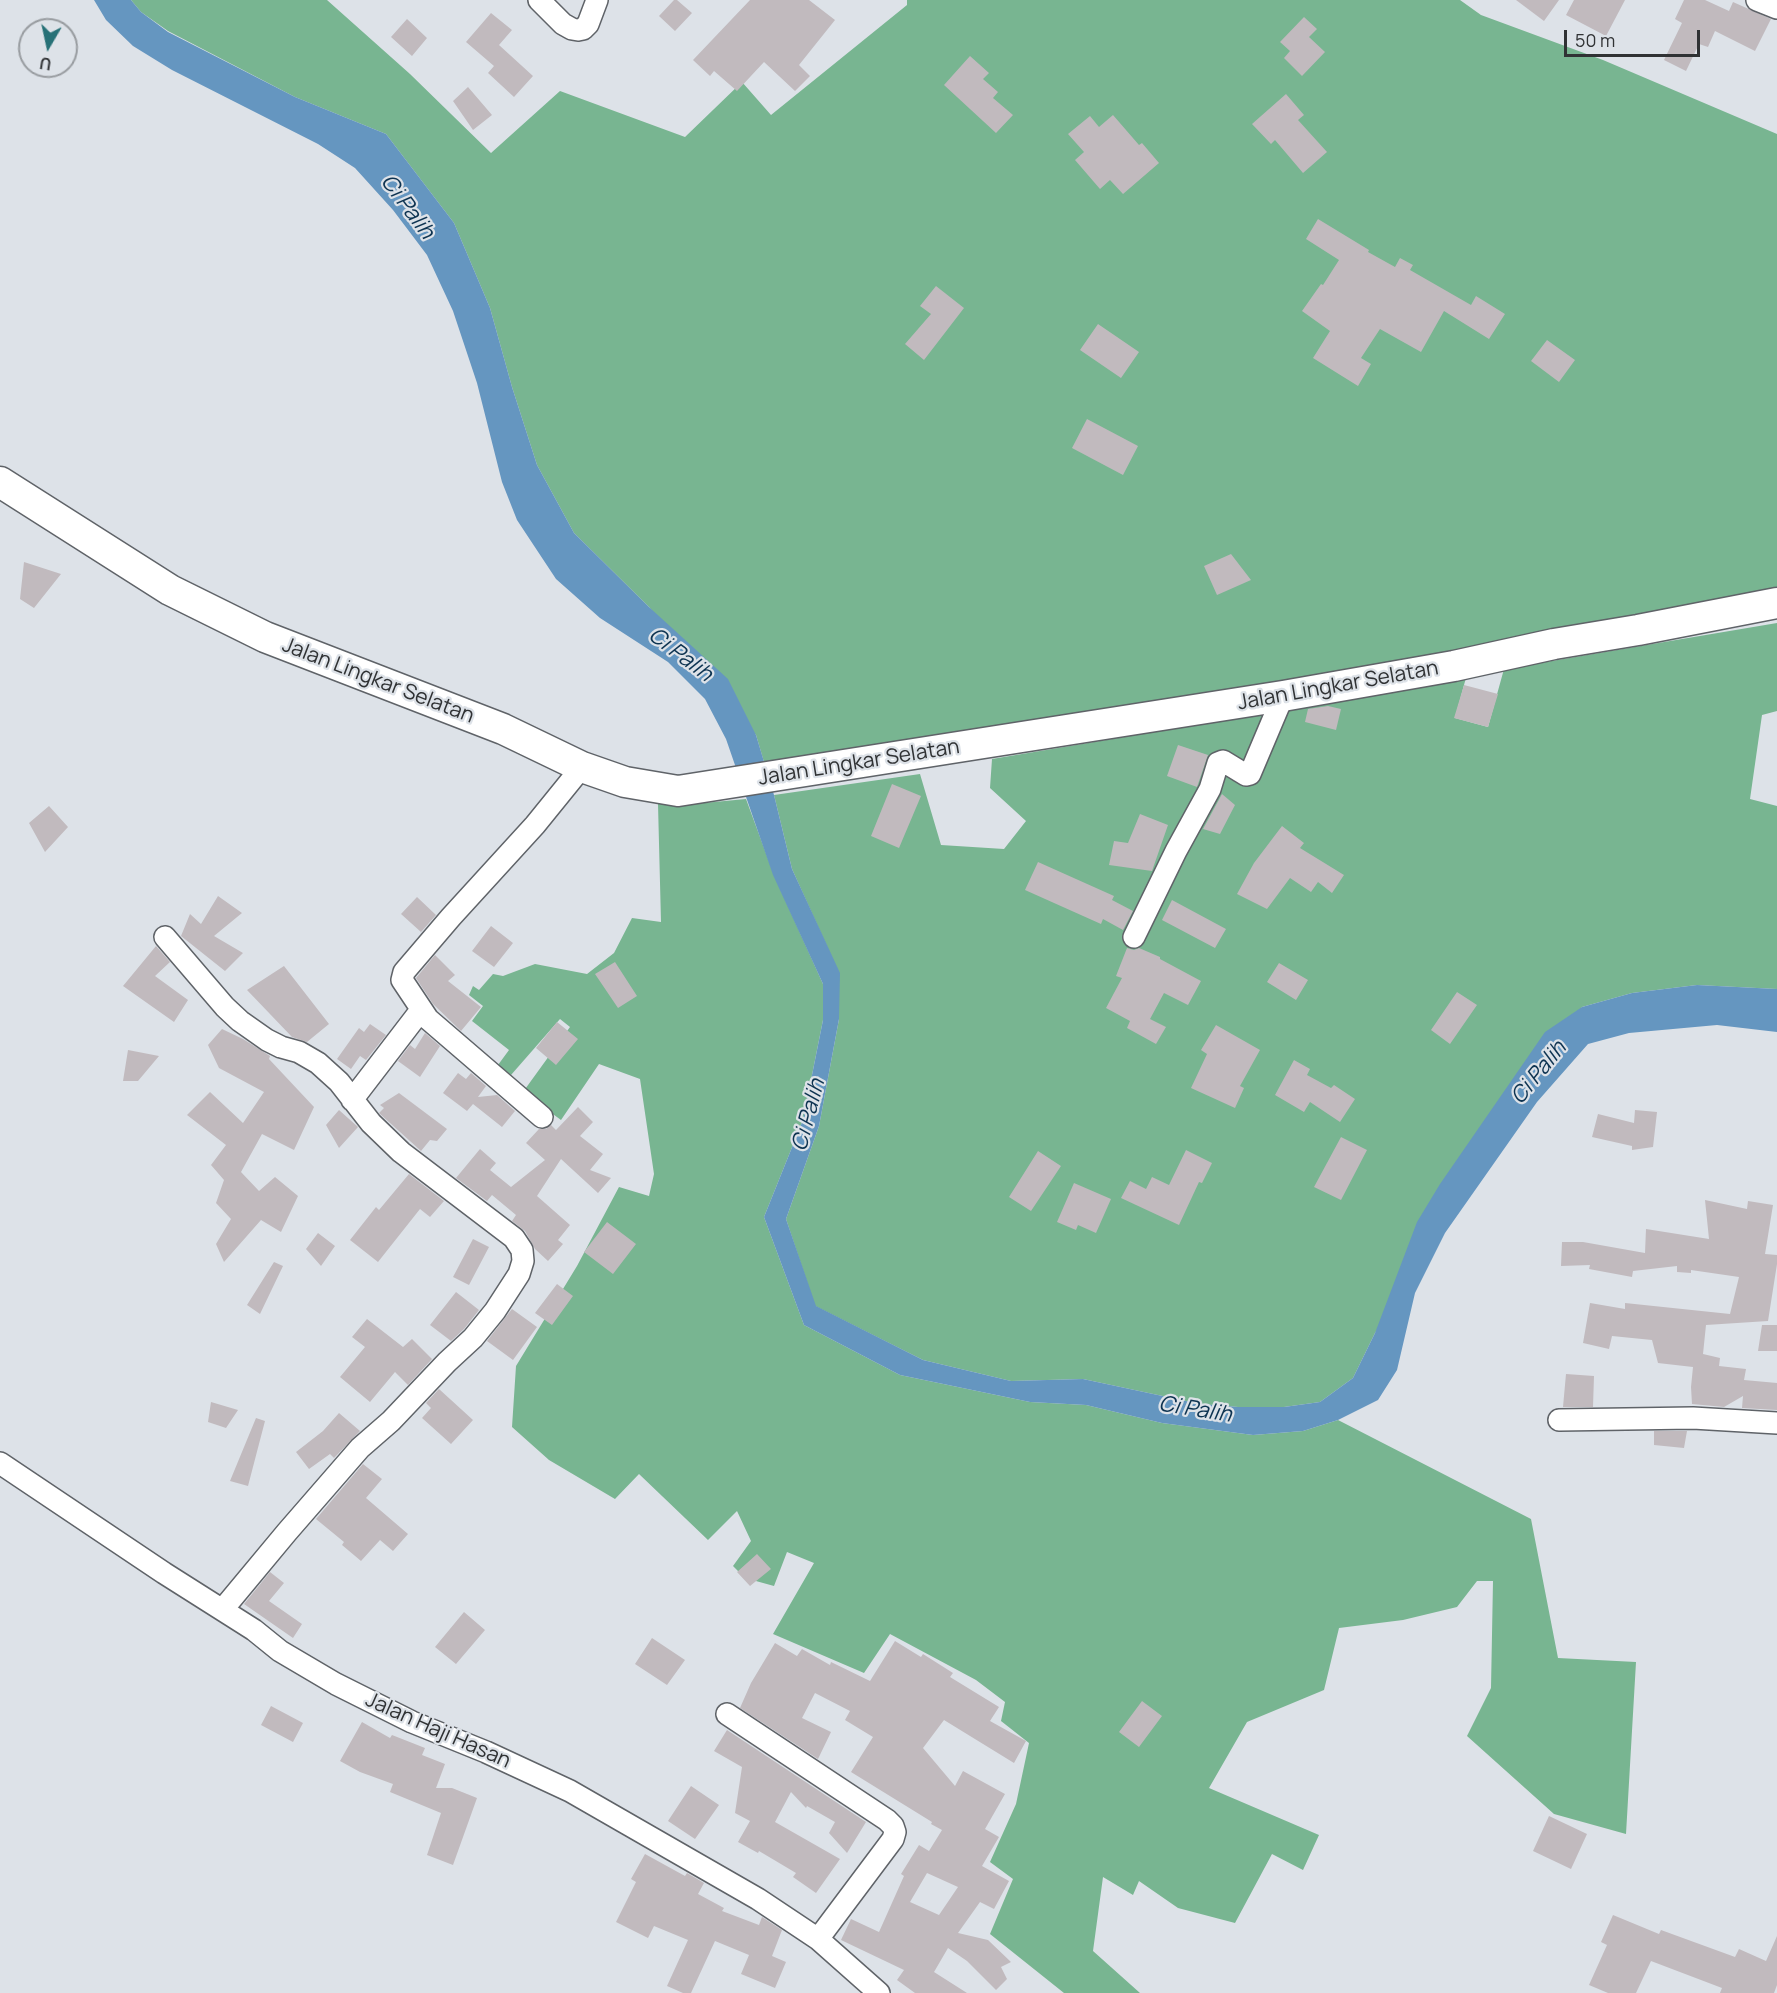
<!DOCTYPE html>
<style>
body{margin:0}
#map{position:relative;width:1777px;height:1993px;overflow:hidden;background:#dde2e8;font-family:Manrope,sans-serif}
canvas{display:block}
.north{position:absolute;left:18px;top:18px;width:60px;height:60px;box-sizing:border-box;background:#dde2e8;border:2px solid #989ca0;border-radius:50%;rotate:189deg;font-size:16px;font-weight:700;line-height:24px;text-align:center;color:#303234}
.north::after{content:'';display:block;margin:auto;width:21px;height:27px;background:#277177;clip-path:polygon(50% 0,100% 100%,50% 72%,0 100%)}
.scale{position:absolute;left:1564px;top:30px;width:136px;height:27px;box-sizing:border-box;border:3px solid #303234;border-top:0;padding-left:8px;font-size:18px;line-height:21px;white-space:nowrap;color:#303234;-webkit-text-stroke:4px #dde2e8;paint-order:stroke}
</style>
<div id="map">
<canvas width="1777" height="1993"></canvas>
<div class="north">U</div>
<div class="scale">50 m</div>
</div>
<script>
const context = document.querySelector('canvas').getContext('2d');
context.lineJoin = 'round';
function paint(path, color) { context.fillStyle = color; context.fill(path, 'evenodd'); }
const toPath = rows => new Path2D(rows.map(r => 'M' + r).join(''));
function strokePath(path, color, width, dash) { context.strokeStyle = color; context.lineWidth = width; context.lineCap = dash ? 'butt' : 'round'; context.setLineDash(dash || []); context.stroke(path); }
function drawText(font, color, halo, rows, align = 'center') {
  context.font = font + ' Manrope,sans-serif'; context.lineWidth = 4.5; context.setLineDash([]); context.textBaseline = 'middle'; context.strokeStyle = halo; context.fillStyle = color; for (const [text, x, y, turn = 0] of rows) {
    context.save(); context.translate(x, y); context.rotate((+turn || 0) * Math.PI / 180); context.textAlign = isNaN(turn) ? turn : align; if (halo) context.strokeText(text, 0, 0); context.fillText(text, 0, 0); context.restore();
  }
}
const forest = toPath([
 [131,0,327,0,410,74,491,153,560,91,685,137,742,82,771,115,907,5,907,0,1460,0,1481,15,1603,60,1777,134,1777,594,1302,683,764,762,756,735,649,607,574,533,537,465,512,387,490,308,454,223,386,134,295,97,168,31,141,12],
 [1777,623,1777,711,1762,715,1750,799,1777,806,1777,989,1697,985,1632,993,1582,1007,1375,1333,1353,1378,1320,1402,1284,1407,1238,1407,1200,1404,1083,1379,1011,1381,923,1360,815,1306,786,1219,819,1126,839,1019,839,973,792,869,774,795,920,774,941,845,1004,849,1026,821,990,788,992,759,1268,713,1467,674,1455,718,1488,727,1504,669],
 [746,799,774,875,823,984,823,1020,803,1120,764,1217,804,1325,900,1375,1030,1402,1086,1405,1162,1423,1253,1435,1303,1431,1338,1420,1531,1519,1558,1658,1636,1662,1626,1834,1554,1814,1467,1736,1491,1688,1493,1581,1477,1581,1457,1607,1403,1620,1339,1628,1324,1690,1247,1722,1209,1788,1319,1835,1303,1870,1272,1854,1235,1923,1178,1908,1139,1881,1133,1895,1103,1877,1093,1951,1140,1993,1064,1993,990,1934,1013,1879,990,1862,1016,1804,1029,1743,1001,1721,1005,1702,976,1680,890,1634,864,1673,773,1634,814,1563,787,1552,774,1586,745,1578,733,1566,751,1541,737,1511,708,1540,639,1474,615,1499,549,1460,512,1427,516,1366,577,1266,619,1187,649,1196,654,1174,640,1079,599,1064,561,1120,523,1092,570,1027,560,1019,511,1075,498,1065,509,1050,472,1021,483,1006,469,995,473,986,479,990,493,974,503,976,535,964,587,974,614,953,632,918,661,922,658,804,693,804]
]);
const water = toPath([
 [94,0,131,0,141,12,168,32,295,97,386,134,454,223,490,308,512,387,537,465,574,533,649,607,728,679,756,735,774,795,792,869,840,973,839,1019,819,1126,786,1219,816,1306,923,1360,1011,1381,1083,1379,1200,1404,1238,1407,1284,1407,1320,1402,1353,1378,1375,1333,1417,1222,1440,1184,1545,1032,1582,1007,1632,993,1697,985,1777,989,1777,1032,1717,1025,1629,1033,1588,1044,1537,1102,1445,1233,1415,1293,1397,1370,1378,1400,1338,1420,1303,1431,1253,1435,1162,1423,1086,1405,1030,1402,900,1375,804,1325,764,1217,803,1120,823,1020,823,984,773,875,726,739,705,699,668,662,600,618,556,579,517,520,502,482,477,383,453,311,427,255,393,210,355,168,318,144,172,70,133,46,106,20]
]);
const building = toPath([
 [674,0,677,0,692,13,675,31,659,16],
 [750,0,809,0,835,20,799,65,810,76,795,91,764,62,737,91,714,71,710,76,693,60],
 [1516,0,1559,0,1544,21],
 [1574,0,1625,0,1606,36,1566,15],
 [1684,0,1705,0,1729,11,1733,2,1771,19,1755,51,1715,31,1708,47,1699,44,1686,71,1664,60,1682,23,1675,19],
 [491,13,512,30,499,45,533,76,514,97,488,73,494,66,466,42],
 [1304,17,1317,29,1309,37,1325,52,1302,76,1284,58,1290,51,1280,42],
 [407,19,427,38,412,56,391,37],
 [970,56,989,73,983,79,998,92,993,98,1013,115,996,133,944,85],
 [468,87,492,115,473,130,453,101],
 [1286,94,1304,115,1298,120,1327,152,1303,173,1275,140,1271,144,1252,124],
 [1113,115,1139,145,1142,143,1159,163,1123,194,1110,180,1100,189,1075,160,1084,152,1068,134,1090,116,1099,127],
 [1318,219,1369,250,1368,252,1395,267,1400,258,1413,265,1410,270,1471,305,1476,296,1505,314,1489,339,1444,311,1421,352,1380,329,1361,358,1371,364,1358,386,1313,358,1330,331,1302,311,1321,284,1323,285,1339,260,1306,239],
 [936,286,964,308,924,360,905,344,931,314,920,306],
 [1098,324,1139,352,1121,378,1080,350],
 [1547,340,1575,360,1559,382,1531,361],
 [1087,419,1138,446,1123,475,1072,448],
 [1231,554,1251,580,1217,595,1204,566],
 [24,562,61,574,34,608,20,599],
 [1464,685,1498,694,1488,727,1454,718],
 [1328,706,1341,709,1336,730,1305,722,1308,709],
 [1178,745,1208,755,1197,787,1167,776],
 [892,784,921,796,899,848,871,836],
 [1222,794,1235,805,1220,834,1203,829],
 [49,806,68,827,45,852,29,823],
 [1140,814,1168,825,1152,871,1109,865,1114,841,1128,843],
 [1282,826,1304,843,1300,848,1344,875,1332,893,1318,882,1311,892,1290,878,1267,909,1237,894,1254,863],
 [1038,862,1114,896,1112,900,1133,911,1123,930,1103,919,1101,924,1025,890],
 [218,896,242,913,214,936,243,953,225,971,181,936,190,914,201,924],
 [417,897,436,915,421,932,401,914],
 [1172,900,1226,929,1215,948,1162,920],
 [491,926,513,943,494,967,472,951],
 [156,946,170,962,155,976,188,1000,174,1022,123,986],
 [1127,948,1134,950,1139,948,1160,957,1160,959,1201,981,1188,1005,1164,993,1150,1019,1166,1027,1156,1044,1127,1028,1130,1021,1106,1008,1122,978,1116,976],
 [435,955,455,975,448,981,481,1007,461,1031,433,1004,416,978],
 [615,962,637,996,618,1008,595,974],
 [1279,963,1308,980,1296,1000,1267,982],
 [284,966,329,1024,307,1042,292,1037,247,990],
 [1457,992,1477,1005,1450,1044,1431,1030],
 [557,1022,578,1039,556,1065,536,1048],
 [370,1024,386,1035,366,1060,360,1056,351,1069,337,1059,359,1028,364,1032],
 [1216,1025,1260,1050,1240,1086,1244,1088,1235,1108,1191,1088,1207,1054,1201,1050],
 [222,1029,243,1039,270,1056,269,1059,314,1107,294,1150,262,1134,241,1172,259,1191,275,1177,298,1196,281,1232,261,1220,224,1262,216,1244,231,1219,216,1203,224,1180,211,1165,226,1145,187,1115,210,1092,243,1123,264,1092,219,1068,208,1045],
 [425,1033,440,1046,420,1077,398,1061,410,1045,415,1049],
 [128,1050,159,1056,138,1081,123,1081],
 [1294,1060,1310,1069,1307,1075,1331,1088,1334,1085,1355,1099,1340,1122,1310,1102,1304,1112,1275,1095],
 [458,1073,466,1079,471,1073,486,1086,478,1097,497,1095,515,1111,502,1127,473,1104,467,1111,443,1093],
 [399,1093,447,1129,437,1141,430,1140,421,1151,379,1113,384,1108,380,1105],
 [578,1107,593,1122,580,1136,603,1154,590,1170,611,1178,598,1193,561,1159,537,1196,570,1225,558,1240,563,1244,548,1261,535,1249,525,1231,512,1221,516,1215,492,1195,487,1201,456,1178,480,1149,496,1163,490,1170,511,1187,545,1160,526,1143,539,1129,546,1129,551,1125,556,1130],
 [339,1110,358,1127,339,1148,326,1125],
 [1635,1110,1657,1112,1653,1147,1632,1150,1632,1146,1592,1137,1598,1114,1634,1123],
 [1341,1137,1367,1150,1341,1200,1314,1187],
 [1186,1150,1212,1163,1202,1183,1199,1182,1179,1225,1121,1198,1130,1181,1146,1189,1152,1177,1169,1185],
 [1038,1151,1061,1166,1031,1211,1009,1197],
 [409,1174,444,1201,430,1217,420,1209,378,1262,350,1240,376,1207,379,1210],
 [1074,1183,1111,1199,1096,1233,1078,1225,1076,1230,1057,1222],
 [1705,1200,1747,1209,1748,1201,1773,1205,1765,1254,1777,1255,1777,1264,1768,1321,1706,1325,1703,1354,1720,1358,1719,1366,1746,1369,1744,1380,1777,1383,1777,1410,1742,1408,1743,1396,1724,1407,1692,1404,1691,1387,1693,1367,1658,1363,1652,1340,1612,1336,1609,1349,1583,1343,1590,1303,1625,1309,1625,1303,1730,1314,1739,1277,1691,1270,1691,1273,1677,1272,1677,1266,1633,1271,1632,1277,1589,1269,1590,1265,1561,1266,1562,1242,1583,1242,1645,1253,1646,1229,1709,1239],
 [607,1222,636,1244,613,1274,584,1252],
 [318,1233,335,1246,321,1266,306,1249],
 [473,1239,489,1247,469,1285,453,1277],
 [274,1262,283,1266,260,1314,247,1305],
 [557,1284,573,1296,552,1325,535,1313],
 [456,1292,479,1310,464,1329,451,1341,430,1325],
 [512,1309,537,1327,513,1360,487,1341],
 [367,1319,403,1347,412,1339,432,1359,408,1385,395,1372,370,1402,340,1377,365,1347,352,1337],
 [1762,1325,1777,1325,1777,1351,1758,1351],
 [1566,1374,1594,1376,1593,1407,1563,1407],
 [439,1389,473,1420,451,1444,422,1418,431,1408,426,1403],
 [211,1402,238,1410,226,1428,208,1422],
 [339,1413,360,1431,334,1458,330,1454,309,1469,296,1452,323,1431],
 [256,1418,265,1421,248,1486,230,1481],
 [1654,1431,1687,1431,1684,1448,1654,1445],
 [363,1464,382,1479,366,1498,408,1534,393,1551,380,1540,361,1561,342,1545,344,1542,316,1519],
 [757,1554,771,1569,750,1586,737,1572],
 [270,1572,284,1583,269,1601,302,1624,293,1638,244,1604],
 [464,1612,485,1630,456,1664,435,1647],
 [652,1638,685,1660,667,1685,635,1664],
 [895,1641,921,1657,923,1654,953,1673,950,1677,999,1707,990,1721,1026,1741,1014,1763,944,1720,923,1748,955,1786,963,1771,1005,1794,985,1829,999,1837,982,1866,1009,1881,994,1909,980,1902,958,1933,988,1940,1011,1962,1001,1967,1007,1979,996,1990,967,1961,948,1948,934,1972,967,1993,915,1993,897,1980,904,1970,841,1940,851,1919,879,1932,904,1876,901,1874,919,1845,929,1851,942,1830,931,1824,932,1822,851,1772,873,1737,845,1720,850,1711,815,1693,802,1718,831,1732,818,1759,740,1708,751,1683,775,1643,797,1656,802,1649,830,1665,831,1662,870,1681],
 [927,1873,958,1887,939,1915,910,1902],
 [1142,1701,1162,1716,1139,1747,1119,1732],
 [271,1706,303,1723,293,1742,261,1725],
 [362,1722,390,1738,392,1735,425,1748,422,1755,445,1764,436,1788,452,1788,477,1798,453,1865,427,1855,441,1813,390,1792,393,1784,360,1772,340,1761],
 [727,1730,866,1822,847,1853,829,1833,835,1822,807,1806,806,1808,791,1792,775,1822,840,1859,816,1893,793,1877,796,1873,759,1851,758,1853,738,1842,750,1821,735,1813,742,1767,714,1751],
 [691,1786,719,1805,695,1839,668,1821],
 [1549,1816,1587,1834,1571,1869,1533,1851],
 [645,1854,685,1876,687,1873,704,1883,698,1894,724,1908,722,1911,759,1925,762,1917,782,1930,772,1956,786,1962,775,1988,741,1974,749,1955,715,1941,691,1993,683,1993,667,1986,688,1940,654,1926,648,1938,616,1922,636,1882,631,1879],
 [1613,1915,1659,1934,1661,1930,1735,1957,1739,1949,1766,1961,1777,1936,1777,1985,1774,1993,1720,1993,1722,1988,1651,1961,1636,1993,1608,1993,1589,1985,1607,1945,1601,1942]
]);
const street = toPath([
 [539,0,563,24,572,29,578,30,583,29,588,24,597,0],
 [1757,0,1777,8],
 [165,937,225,1007,240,1021,267,1040,281,1047,299,1052,318,1063,339,1082,371,1123,401,1152,514,1238,522,1250,523,1261,519,1274,495,1311,473,1338,447,1362,391,1421,360,1448,287,1532,223,1609],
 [1134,937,1176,851,1210,789,1218,763,1223,761,1246,775,1250,774,1283,696],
 [352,1100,421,1010],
 [542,1117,428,1019,402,980,404,972,451,917,535,825,582,767],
 [1559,1420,1693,1418,1777,1423],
 [0,1463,164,1573,254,1630,280,1651,336,1684,412,1722,486,1752,570,1791,758,1899,818,1939,879,1993],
 [727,1714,887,1820,893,1826,895,1832,893,1839,818,1939]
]);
const secondary = toPath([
 [0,482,170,590,265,637,503,729,582,767,625,782,678,791,1283,696,1454,666,1554,644,1638,630,1777,603]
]);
const streetNames = [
 ["Jalan Lingkar Selatan",378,681,21],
 ["Jalan Lingkar Selatan",1338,686,-10],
 ["Jalan Lingkar Selatan",859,763,-9],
 ["Jalan Haji Hasan",438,1731,24]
];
const waterNames = [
 ["Ci Palih",407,207,53],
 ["Ci Palih",680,655,37],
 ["Ci Palih",1539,1073,-51],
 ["Ci Palih",809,1115,-75],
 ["Ci Palih",1195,1410,9]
];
paint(forest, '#78b591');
paint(water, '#6596c0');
paint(building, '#c1babe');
strokePath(street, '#5f6368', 24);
strokePath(secondary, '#5f6368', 33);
strokePath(street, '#fff', 21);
strokePath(secondary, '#fff', 30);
drawText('21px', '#303234', '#dde2e8', streetNames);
drawText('italic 22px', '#0d3351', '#dde2e8', waterNames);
</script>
